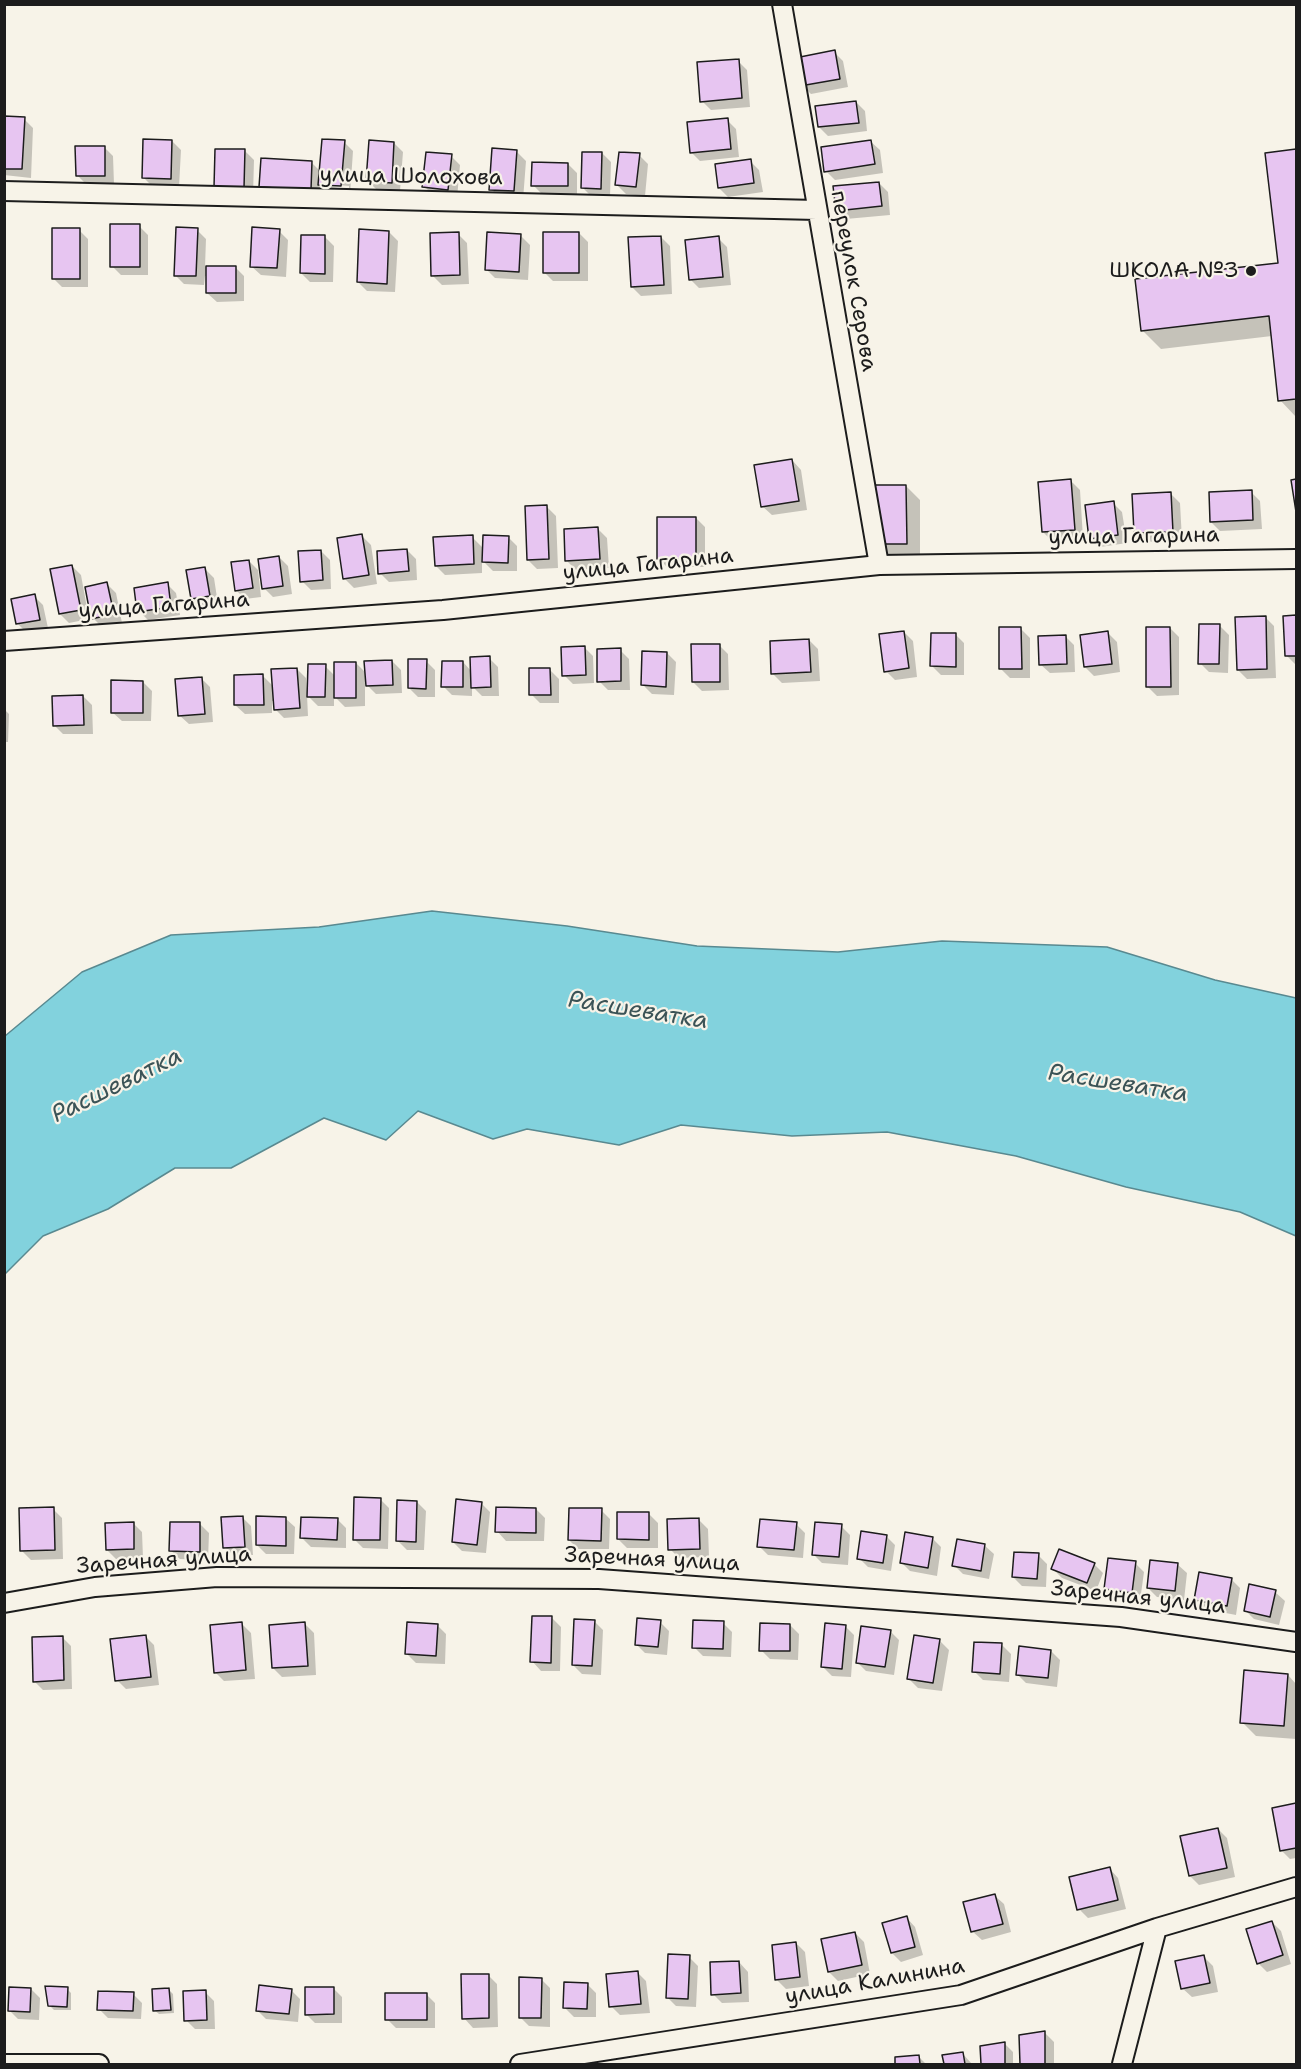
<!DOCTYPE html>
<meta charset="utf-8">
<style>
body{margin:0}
#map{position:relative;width:1301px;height:2069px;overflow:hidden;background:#f7f3e8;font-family:"Shantell Sans",sans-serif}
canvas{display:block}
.frame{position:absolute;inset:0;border:6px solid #1c1c1c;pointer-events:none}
</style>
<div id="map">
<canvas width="1301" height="2069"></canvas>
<div class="frame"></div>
</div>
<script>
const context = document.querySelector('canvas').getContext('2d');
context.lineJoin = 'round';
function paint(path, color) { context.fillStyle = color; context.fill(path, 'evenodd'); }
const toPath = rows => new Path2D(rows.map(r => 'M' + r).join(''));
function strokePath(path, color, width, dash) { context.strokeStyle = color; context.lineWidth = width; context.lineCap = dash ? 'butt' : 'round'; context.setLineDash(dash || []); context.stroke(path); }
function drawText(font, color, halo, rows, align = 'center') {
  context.font = font + ' "Shantell Sans",sans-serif'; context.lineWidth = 4.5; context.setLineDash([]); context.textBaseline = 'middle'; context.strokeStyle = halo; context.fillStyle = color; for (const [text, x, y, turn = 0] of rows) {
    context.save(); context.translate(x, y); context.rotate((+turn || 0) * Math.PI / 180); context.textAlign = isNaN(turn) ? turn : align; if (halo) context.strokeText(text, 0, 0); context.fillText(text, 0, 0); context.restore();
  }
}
const water = toPath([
 [432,911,567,926,697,946,838,952,942,941,1107,947,1215,980,1296,998,1296,1236,1240,1212,1126,1187,1016,1156,887,1132,792,1136,681,1125,619,1145,527,1129,493,1139,418,1111,386,1140,324,1118,231,1168,175,1168,108,1209,43,1236,5,1274,5,1036,82,972,171,935,319,927,432,911]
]);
const shadow = toPath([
 [834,52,843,61,848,87,811,94,802,85],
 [738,61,747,70,750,107,711,110,702,101],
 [856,102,865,111,867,131,828,136,819,127],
 [4,118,24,119,33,128,31,178,4,175],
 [727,120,736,129,739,157,700,161,691,152],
 [172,141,181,150,179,187,152,186,143,177],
 [870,141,880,150,883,173,835,180,826,171],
 [344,142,353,151,350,195,329,193,320,184,319,198,270,195,261,186,312,163,321,172],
 [327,184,349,186,349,189,327,187],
 [394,143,403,152,400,191,377,190,368,181],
 [104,147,113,156,114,184,86,184,77,175],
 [245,151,254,160,253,196,225,195],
 [1296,151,1296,417,1280,400,1272,336,1161,349,1142,330,1280,264,1267,154],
 [517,152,526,161,523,200,500,198,491,189],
 [602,153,611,162,610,197,592,197,583,188],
 [639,155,648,164,645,196,626,194,617,185],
 [451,156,460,165,457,198,433,195,424,186],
 [750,161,759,170,763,192,728,197,719,188],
 [568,164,577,173,577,195,542,194,533,185],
 [879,183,888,192,890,215,846,219,837,210],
 [139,226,148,235,148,275,121,275,112,266],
 [79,230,88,239,88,287,62,287,53,278],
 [197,230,206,239,205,267,235,267,244,276,244,301,217,302,207,293,207,276,205,276,204,285,184,284,175,275],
 [279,231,288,240,286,277,261,275,251,266],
 [389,232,398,241,395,292,367,291,358,282],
 [579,233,588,242,588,281,553,281,544,272],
 [458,234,467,243,469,284,442,285,433,276],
 [521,236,530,245,528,280,495,278,486,269],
 [325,237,334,246,333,282,310,282,301,273],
 [661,237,670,246,672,294,641,296,632,287],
 [718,238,727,247,731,285,699,288,690,279],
 [792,460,801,470,807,510,772,515,762,506],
 [1071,481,1080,490,1083,538,1052,541,1043,532],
 [906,486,920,500,920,557,888,557,874,543],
 [1251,492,1260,501,1262,529,1220,531,1211,522],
 [1171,494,1180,503,1182,540,1144,542,1135,533],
 [1113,503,1122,512,1127,543,1100,547,1091,538],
 [547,507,556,516,558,568,537,569,528,560],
 [696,518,705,527,705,567,667,567,658,558],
 [598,529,607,538,609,568,576,570,567,561],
 [362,536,371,545,377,584,354,588,345,579],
 [472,537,484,549,508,537,517,546,517,571,493,571,482,560,482,573,445,575,436,566],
 [407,550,416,559,417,580,389,582,380,573],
 [321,551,330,560,331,589,311,590,302,581],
 [279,557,288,566,292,594,273,597,264,588],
 [249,561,258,570,261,597,245,599,236,590],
 [72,566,81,575,89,619,69,623,60,614],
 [205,569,214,578,218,604,201,607,192,598],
 [107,584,116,593,122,623,102,627,93,618],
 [167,584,176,593,180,615,148,620,139,611],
 [34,596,43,605,48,628,27,633,18,624,13,600],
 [1265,617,1274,626,1276,678,1247,679,1238,670],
 [1296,617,1296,665,1287,656,1284,618],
 [1220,626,1229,635,1228,673,1209,672,1200,663],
 [1170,628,1179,637,1179,695,1157,696,1148,687],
 [1021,629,1030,638,1030,678,1010,678,1001,669],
 [904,632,913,641,917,677,895,680,886,671],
 [1108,633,1117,642,1120,672,1094,676,1085,667],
 [955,634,964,643,964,675,941,675,932,666],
 [1065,636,1074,645,1075,672,1050,673,1040,664],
 [809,640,818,649,820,681,782,683,773,674],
 [719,645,728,654,729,690,702,691,693,682],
 [584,647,593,656,594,683,573,684,564,675],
 [620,650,629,659,630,690,608,690,599,681],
 [667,653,676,662,674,695,652,694,643,685],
 [489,658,498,667,499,696,482,696,472,686,472,696,452,695,443,686,463,662,472,672],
 [392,661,401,670,402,693,376,694,365,683,365,706,345,707,334,696,334,706,318,706,307,695,308,716,284,718,275,709,274,701,272,701,272,713,245,714,235,705,263,676,274,687,297,669,306,678,307,692,309,692,325,666,335,676,356,663,367,674],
 [426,661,435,670,435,697,418,697,409,688],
 [550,670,559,679,559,703,540,703,531,694],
 [201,678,210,687,213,722,189,724,179,715],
 [143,682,152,691,151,721,122,721,112,712],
 [83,696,92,705,93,734,63,734,54,725],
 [4,709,9,714,8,742,4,742],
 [380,1499,389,1508,388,1549,363,1548,354,1539],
 [417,1502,426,1511,424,1550,407,1550,398,1541],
 [481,1503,490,1512,486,1553,462,1551,453,1542],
 [53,1509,62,1518,63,1559,31,1560,22,1551],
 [536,1509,545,1518,544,1541,506,1541,497,1531],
 [601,1510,610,1519,609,1549,578,1549,569,1540],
 [649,1514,658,1523,658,1548,627,1548,618,1539],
 [242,1517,251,1526,253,1555,234,1556,225,1547],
 [285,1518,295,1527,294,1554,266,1554,257,1545],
 [337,1519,346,1528,346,1548,311,1547,302,1538],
 [699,1520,708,1529,709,1557,679,1558,670,1549],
 [133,1523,142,1532,143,1558,116,1559,107,1550],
 [200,1524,209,1533,208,1560,180,1559,170,1550],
 [796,1524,805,1533,803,1558,768,1555,759,1546],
 [841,1526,850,1535,848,1565,822,1563,813,1554],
 [886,1536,895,1545,891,1571,868,1567,859,1558],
 [932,1538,941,1547,937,1576,910,1571,901,1562],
 [984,1545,994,1554,989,1579,963,1574,954,1565],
 [1038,1555,1047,1564,1046,1587,1022,1586,1013,1577],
 [1135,1563,1144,1572,1140,1601,1115,1598,1106,1589],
 [1094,1564,1103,1573,1096,1591,1062,1578,1053,1569],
 [1177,1564,1187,1573,1184,1600,1157,1597,1148,1588],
 [1231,1579,1240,1588,1236,1615,1205,1609,1196,1600],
 [1275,1592,1285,1601,1279,1625,1254,1619,1245,1610],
 [552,1618,561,1627,560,1671,541,1671,532,1661],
 [594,1621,603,1630,601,1675,582,1674,573,1665],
 [660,1622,669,1631,667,1655,645,1653,636,1644],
 [723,1623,732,1632,731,1657,703,1656,694,1647],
 [242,1624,251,1633,255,1679,224,1681,215,1672],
 [305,1624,314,1633,316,1675,282,1677,273,1668],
 [437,1625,446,1634,445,1664,416,1663,407,1654],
 [790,1625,799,1634,798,1660,770,1659,761,1650],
 [845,1626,854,1635,851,1677,832,1676,823,1667],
 [890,1631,899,1640,894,1675,866,1671,857,1662],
 [145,1636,154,1645,159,1685,126,1689,117,1680],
 [62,1637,71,1646,72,1689,43,1690,34,1681],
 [940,1641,949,1650,942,1691,918,1688,909,1679],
 [1002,1645,1011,1654,1009,1682,983,1680,974,1671],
 [1051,1651,1060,1660,1057,1687,1026,1683,1017,1674],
 [1288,1675,1296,1684,1296,1739,1256,1736,1242,1722],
 [1296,1805,1296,1858,1290,1859,1281,1850,1273,1809],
 [1218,1829,1227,1838,1235,1877,1199,1885,1190,1876],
 [1109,1868,1118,1878,1126,1909,1088,1918,1079,1909],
 [994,1895,1004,1904,1011,1932,982,1940,972,1931],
 [906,1917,915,1927,923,1955,901,1962,892,1953],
 [1272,1922,1281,1931,1291,1964,1267,1972,1258,1963],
 [855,1933,864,1942,870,1974,838,1981,829,1972],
 [796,1943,805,1952,809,1986,786,1989,777,1980],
 [689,1957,698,1966,696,2007,676,2006,667,1997],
 [1204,1957,1213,1966,1218,1992,1192,1997,1182,1988],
 [739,1962,748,1972,749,2002,722,2003,713,1994],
 [637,1972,646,1981,650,2013,620,2015,611,2006],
 [488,1975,497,1984,498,2027,473,2028,464,2018],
 [541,1979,550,1988,550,2027,529,2026,520,2017],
 [587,1984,596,1993,596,2017,574,2017,565,2008],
 [333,1988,342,1997,342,2023,315,2023,306,2014],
 [31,1989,40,1998,39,2020,18,2019,9,2010],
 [67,1989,71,1993,71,2010,54,2010,49,2005],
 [169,1990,173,1994,174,2013,159,2014,154,2010],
 [291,1990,300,1999,298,2022,266,2019,257,2010],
 [205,1992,214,2001,215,2029,195,2029,186,2020],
 [133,1994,142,2003,141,2019,108,2018,99,2009],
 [426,1994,435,2003,435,2028,396,2028,387,2019],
 [1045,2033,1054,2042,1054,2064,1021,2064,1021,2036],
 [1004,2043,1013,2052,1013,2064,983,2064,982,2048],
 [962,2053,972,2064,945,2064,944,2056],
 [919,2057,926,2064,897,2064,896,2058]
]);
const building = toPath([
 [835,50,840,79,800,86,795,58,835,50],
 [739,59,742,98,700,102,697,62,739,59],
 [856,101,859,123,818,127,815,106,856,101],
 [4,116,25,117,22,169,4,169,4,116],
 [728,118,731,149,690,153,687,122,728,118],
 [143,139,172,140,171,179,142,178,143,139],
 [322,139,345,140,341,186,318,185,322,139],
 [369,140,394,142,392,183,366,181,369,140],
 [871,140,875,164,824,172,821,147,871,140],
 [75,146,105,146,105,176,76,176,75,146],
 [492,148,517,150,514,191,489,190,492,148],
 [215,149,245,149,244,188,214,187,215,149],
 [1296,149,1296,399,1278,401,1269,316,1141,331,1135,279,1278,263,1265,153,1296,149],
 [426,152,452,154,448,190,422,187,426,152],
 [582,152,602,152,601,189,581,188,582,152],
 [619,152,640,153,636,187,615,185,619,152],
 [261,158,312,161,311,190,259,187,261,158],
 [751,159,754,183,718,188,715,164,751,159],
 [532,162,568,163,568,186,531,186,532,162],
 [879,182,882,206,836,211,833,186,879,182],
 [110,224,140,224,140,267,110,267,110,224],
 [176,227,198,228,196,276,174,276,176,227],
 [252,227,280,229,277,268,250,267,252,227],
 [52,228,80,228,80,279,52,279,52,228],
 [359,229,389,231,387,284,357,282,359,229],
 [459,232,460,275,431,276,430,233,459,232],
 [487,232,521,234,519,272,485,270,487,232],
 [543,232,579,232,579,273,543,273,543,232],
 [301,235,325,235,325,274,300,273,301,235],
 [661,236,664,285,631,287,628,237,661,236],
 [719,236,723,277,689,280,685,240,719,236],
 [206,266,236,266,236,293,206,293,206,266],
 [792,459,799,501,761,507,754,465,792,459],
 [1071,479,1075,530,1042,532,1038,482,1071,479],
 [1296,479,1296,512,1291,480,1296,479],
 [872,485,906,485,907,544,873,544,872,485],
 [1252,490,1253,520,1210,522,1209,492,1252,490],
 [1171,492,1173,532,1134,533,1132,494,1171,492],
 [1114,501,1118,535,1089,539,1085,505,1114,501],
 [547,505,549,559,527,560,525,506,547,505],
 [657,517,696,517,696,559,657,559,657,517],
 [598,527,600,559,565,561,564,529,598,527],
 [362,534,369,575,343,579,337,538,362,534],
 [473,535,474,564,435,566,433,537,473,535],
 [483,535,509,536,508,563,482,562,483,535],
 [407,549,409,571,378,574,377,551,407,549],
 [321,550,323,580,300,582,298,551,321,550],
 [279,556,283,586,262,589,258,559,279,556],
 [249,560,253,588,235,591,231,562,249,560],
 [72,565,81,610,59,614,50,569,72,565],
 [205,567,210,596,191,599,186,570,205,567],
 [107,582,114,614,91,619,85,587,107,582],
 [168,582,171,607,137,612,134,588,168,582],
 [35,594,40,620,16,624,11,599,35,594],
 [1296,615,1296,656,1285,656,1283,616,1296,615],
 [1266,616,1267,669,1237,670,1235,617,1266,616],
 [1199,624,1220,624,1219,664,1198,664,1199,624],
 [999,627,1021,627,1022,669,999,669,999,627],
 [1146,627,1170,627,1171,687,1146,687,1146,627],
 [904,631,909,668,884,672,879,634,904,631],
 [1108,631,1112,664,1084,667,1080,635,1108,631],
 [931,633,956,633,956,667,930,666,931,633],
 [1066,635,1067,664,1039,665,1038,636,1066,635],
 [809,639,811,672,771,674,770,641,809,639],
 [691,644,720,644,720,682,692,682,691,644],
 [585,646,586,675,562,676,561,647,585,646],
 [621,648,621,681,597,682,597,649,621,648],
 [642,651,667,652,666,687,641,685,642,651],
 [490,656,491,687,471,688,470,657,490,656],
 [408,659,427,659,426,689,408,688,408,659],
 [392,660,393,685,366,686,364,661,392,660],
 [442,661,463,661,463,687,441,687,442,661],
 [334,662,356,662,356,698,334,698,334,662],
 [308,664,326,664,325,697,307,697,308,664],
 [297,668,300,708,274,710,271,669,297,668],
 [529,668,550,668,551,695,529,695,529,668],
 [263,674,264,705,234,705,234,675,263,674],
 [202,677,205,714,178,716,175,679,202,677],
 [111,680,143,681,143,713,111,713,111,680],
 [83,695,84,725,53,726,52,696,83,695],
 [354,1497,381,1498,380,1540,353,1540,354,1497],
 [456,1499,482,1502,477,1545,452,1542,456,1499],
 [397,1500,417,1501,416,1542,396,1541,397,1500],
 [54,1507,55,1550,20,1551,19,1508,54,1507],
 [496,1507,536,1508,536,1533,495,1532,496,1507],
 [569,1508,602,1508,601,1541,568,1540,569,1508],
 [617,1512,649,1512,649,1540,617,1539,617,1512],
 [243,1516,245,1547,223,1548,221,1517,243,1516],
 [256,1516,286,1517,286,1546,256,1545,256,1516],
 [301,1517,338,1518,337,1540,300,1538,301,1517],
 [699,1518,700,1549,668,1550,667,1519,699,1518],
 [760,1519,797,1522,794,1550,757,1547,760,1519],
 [134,1522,134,1549,106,1550,105,1523,134,1522],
 [170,1522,200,1522,200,1552,169,1551,170,1522],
 [815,1522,842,1524,839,1557,812,1555,815,1522],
 [861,1531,887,1535,883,1563,857,1559,861,1531],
 [905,1532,933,1537,928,1568,900,1563,905,1532],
 [957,1539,985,1544,981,1571,952,1566,957,1539],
 [1059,1549,1095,1563,1087,1583,1051,1569,1059,1549],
 [1014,1552,1039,1553,1037,1579,1012,1577,1014,1552],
 [1108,1558,1136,1561,1132,1593,1104,1589,1108,1558],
 [1150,1560,1178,1563,1175,1591,1147,1588,1150,1560],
 [1199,1572,1232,1578,1227,1606,1194,1600,1199,1572],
 [1249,1584,1276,1590,1270,1617,1244,1611,1249,1584],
 [532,1616,552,1616,551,1663,530,1662,532,1616],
 [637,1618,661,1620,658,1647,635,1645,637,1618],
 [574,1619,595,1620,592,1666,572,1665,574,1619],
 [693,1620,724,1621,723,1649,692,1648,693,1620],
 [242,1622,246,1670,214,1673,210,1625,242,1622],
 [305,1622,308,1666,272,1668,269,1625,305,1622],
 [407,1622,438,1624,436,1656,405,1654,407,1622],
 [760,1623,790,1624,790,1651,759,1651,760,1623],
 [825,1623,846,1625,842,1669,821,1667,825,1623],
 [861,1626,891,1630,885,1667,856,1663,861,1626],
 [146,1635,151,1677,115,1681,110,1639,146,1635],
 [914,1635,940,1639,933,1683,907,1679,914,1635],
 [63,1636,64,1680,33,1682,32,1637,63,1636],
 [974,1642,1002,1643,1000,1674,972,1672,974,1642],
 [1019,1646,1051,1650,1048,1678,1016,1675,1019,1646],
 [1244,1670,1288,1674,1284,1726,1240,1723,1244,1670],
 [1296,1803,1296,1848,1280,1851,1272,1808,1296,1803],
 [1218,1828,1227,1868,1189,1876,1180,1836,1218,1828],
 [1110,1867,1118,1900,1077,1910,1069,1877,1110,1867],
 [995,1894,1003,1924,971,1932,963,1902,995,1894],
 [907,1916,915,1947,891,1953,882,1923,907,1916],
 [1272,1921,1283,1955,1257,1964,1246,1929,1272,1921],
 [855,1932,862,1965,828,1972,821,1939,855,1932],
 [796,1942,800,1977,775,1980,772,1945,796,1942],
 [668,1954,690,1955,688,1999,666,1998,668,1954],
 [1204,1955,1210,1983,1181,1989,1175,1961,1204,1955],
 [739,1961,741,1993,711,1995,710,1962,739,1961],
 [638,1971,641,2004,609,2007,606,1974,638,1971],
 [461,1974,489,1974,489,2018,462,2019,461,1974],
 [519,1977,542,1978,541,2018,519,2018,519,1977],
 [564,1982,588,1983,587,2009,563,2008,564,1982],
 [259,1985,292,1989,289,2014,256,2011,259,1985],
 [45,1986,68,1987,67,2007,48,2006,45,1986],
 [9,1987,31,1988,30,2012,8,2011,9,1987],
 [305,1987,334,1987,334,2014,305,2015,305,1987],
 [169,1988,171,2010,153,2011,152,1989,169,1988],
 [206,1990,207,2020,184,2021,183,1991,206,1990],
 [98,1991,134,1992,133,2011,97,2010,98,1991],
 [385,1993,427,1993,427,2020,385,2020,385,1993],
 [1045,2031,1045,2064,1020,2064,1019,2035,1045,2031],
 [1005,2042,1005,2064,981,2064,980,2046,1005,2042],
 [963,2052,965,2064,944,2064,942,2055,963,2052],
 [919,2055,920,2064,895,2064,895,2057,919,2055]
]);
const minor = toPath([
 [782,4,879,565],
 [4,191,817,210],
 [4,641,443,610,879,565,1296,559],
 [4,1603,95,1587,217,1577,599,1579,1121,1617,1296,1642],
 [4,2064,99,2064],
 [520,2064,961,1995,1157,1928,1296,1887],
 [1122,2064,1157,1928]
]);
const markers = [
 [1251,271,6,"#1c1c1c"]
];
const streetNames = [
 ["улица Шолохова",411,177,1],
 ["переулок Серова",853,281,80],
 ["улица Гагарина",1134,537,-1],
 ["улица Гагарина",648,565,-6],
 ["улица Гагарина",164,606,-4],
 ["Заречная улица",652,1560,3],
 ["Заречная улица",164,1561,-4],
 ["Заречная улица",1138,1598,6],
 ["улица Калинина",875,1982,-10]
];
const poiNames = [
 ["ШКОЛА №3",1239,271]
];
const waterNames = [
 ["Расшеватка",638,1011,9],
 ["Расшеватка",1118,1084,9],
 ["Расшеватка",117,1086,-26]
];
paint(water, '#82d2dd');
strokePath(water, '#598990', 1.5);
paint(shadow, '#0003');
paint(building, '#e7c5f1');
strokePath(building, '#1c1c1c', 1.5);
strokePath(minor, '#1c1c1c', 22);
strokePath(minor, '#f7f3e8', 18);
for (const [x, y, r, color] of markers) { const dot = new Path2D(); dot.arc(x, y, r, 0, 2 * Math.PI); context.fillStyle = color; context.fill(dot); strokePath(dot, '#f7f3e8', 2); }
drawText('22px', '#1c1c1c', '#f7f3e8', streetNames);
drawText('22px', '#1c1c1c', '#f7f3e8', poiNames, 'right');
drawText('italic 24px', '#3b5356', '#f7f3e8', waterNames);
</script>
